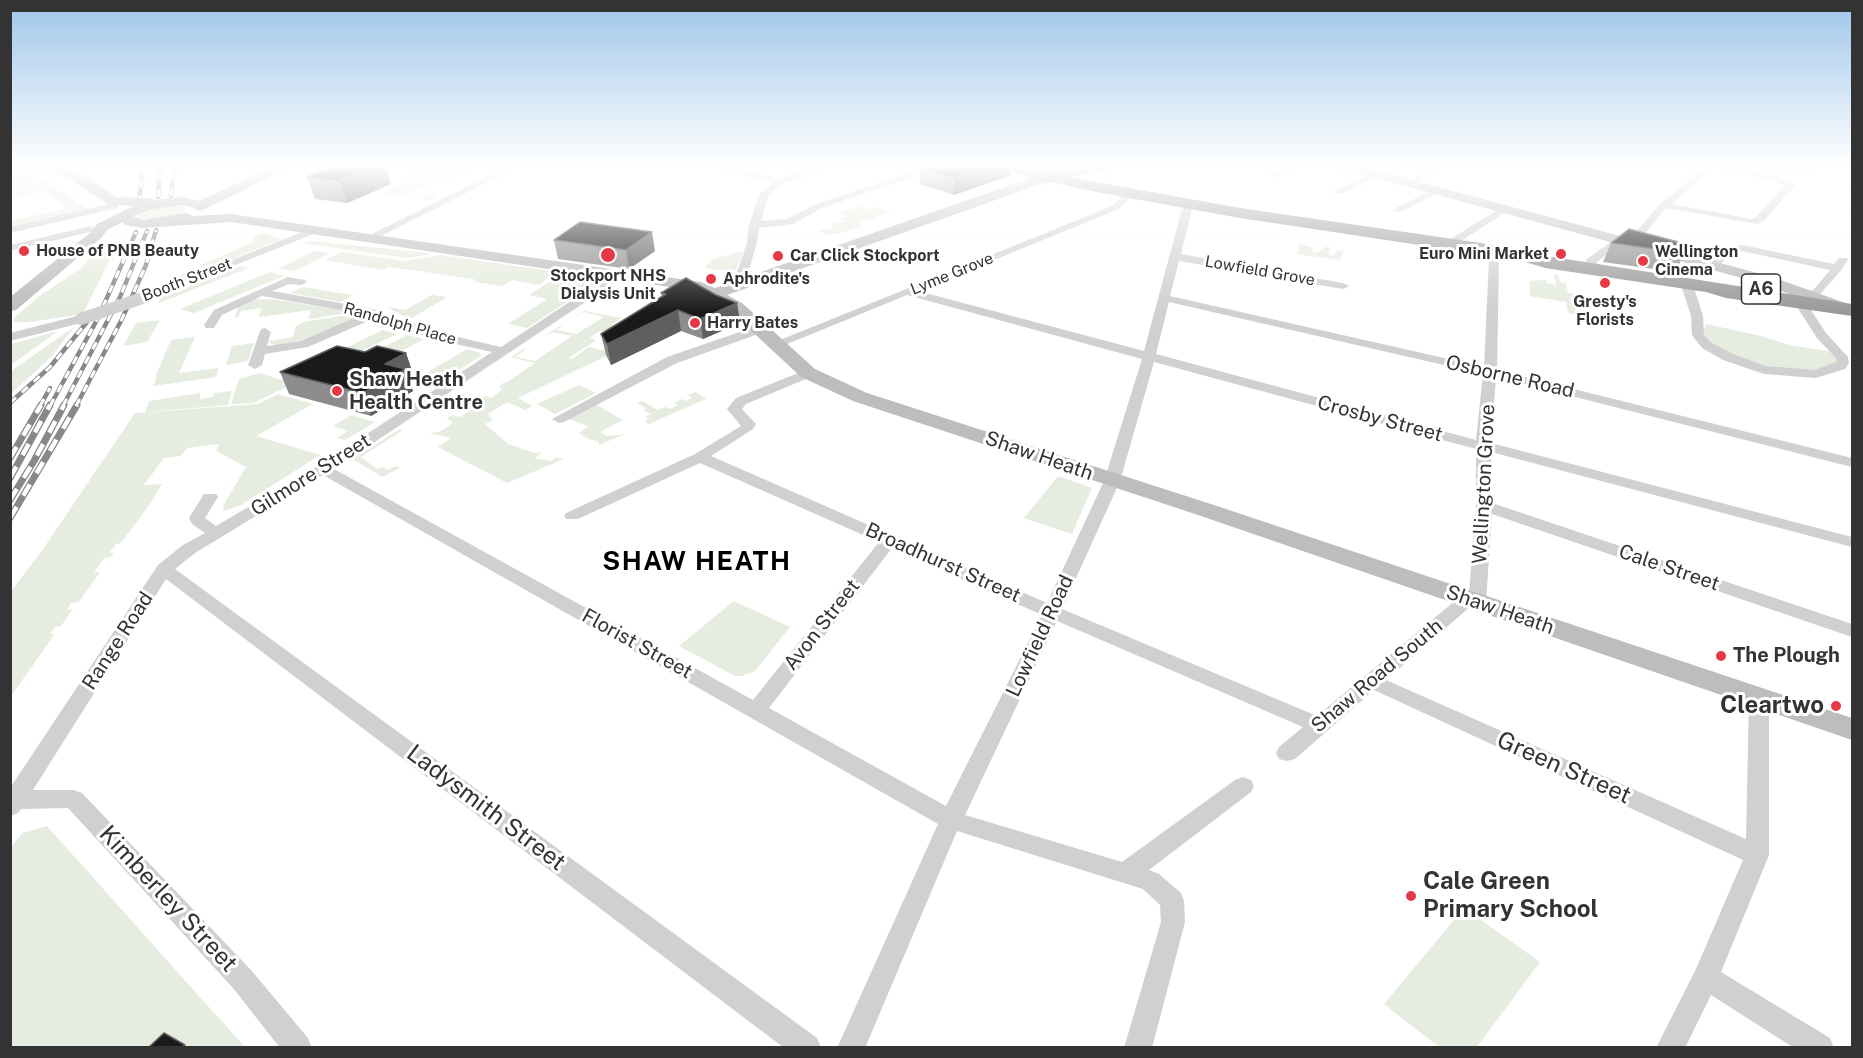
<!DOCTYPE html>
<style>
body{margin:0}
#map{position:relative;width:1863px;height:1058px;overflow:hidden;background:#fff;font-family:"Public Sans",sans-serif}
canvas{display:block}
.frame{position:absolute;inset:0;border:12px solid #333;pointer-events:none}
</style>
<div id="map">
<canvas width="1863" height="1058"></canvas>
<div class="frame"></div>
</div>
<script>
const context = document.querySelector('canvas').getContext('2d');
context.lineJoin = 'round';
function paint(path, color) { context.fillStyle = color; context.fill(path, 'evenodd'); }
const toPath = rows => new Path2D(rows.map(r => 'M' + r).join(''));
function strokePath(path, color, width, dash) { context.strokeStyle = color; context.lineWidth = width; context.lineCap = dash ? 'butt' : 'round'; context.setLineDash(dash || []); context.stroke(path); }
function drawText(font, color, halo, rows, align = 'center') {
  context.font = font + ' "Public Sans",sans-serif'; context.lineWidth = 6; context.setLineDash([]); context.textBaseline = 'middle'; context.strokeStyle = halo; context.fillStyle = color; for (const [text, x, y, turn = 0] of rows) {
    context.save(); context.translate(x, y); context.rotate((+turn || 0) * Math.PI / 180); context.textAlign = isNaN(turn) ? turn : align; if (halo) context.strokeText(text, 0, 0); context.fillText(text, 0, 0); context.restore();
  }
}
const green = toPath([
 [438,164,447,164,435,166,424,171,441,173,437,177,464,165,479,166,443,181,436,180,404,195,420,197,424,194,437,198,433,200,383,193,404,182,411,175],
 [1727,164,1789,164,1796,166,1784,177],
 [39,176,88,210,11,227,11,221,67,208,45,191,11,199,10,182],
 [176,205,186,208,183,214,168,219,137,219,137,214,143,210],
 [859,206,870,210,877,207,890,212,874,217,877,219,872,221,866,219,857,222,862,224,860,227,845,232,829,235,816,230,835,228,830,225,843,221,840,219,848,216,840,213],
 [264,233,281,239,192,276,173,278,253,242,253,237],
 [310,241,410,251,432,254,407,258,302,243],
 [118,243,83,314,30,322,13,322,15,317,41,295,81,268,98,247],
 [1300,244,1314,248,1312,252,1317,253,1325,247,1330,247,1328,255,1334,256,1336,252,1344,249,1340,260,1297,254],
 [314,251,330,253,295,271,278,269],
 [743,251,736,270,715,270,705,267,713,259],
 [342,252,404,261,441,255,557,272,539,285,512,280,503,286,475,282,478,280,419,271,388,267,383,270,325,260],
 [242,266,249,268,159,303,160,298],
 [270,272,284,276,194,313,180,309],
 [563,273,576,277,580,282,580,287,573,298,527,328,508,324,547,299,529,295],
 [1554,274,1558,275,1560,282,1566,283,1568,293,1577,294,1580,315,1568,313,1566,302,1530,296,1530,281,1546,280,1547,283,1556,285],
 [303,287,340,293,353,295,341,302,290,293],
 [432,295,447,297,412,318,405,317,387,307,405,310],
 [264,299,272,299,354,312,309,319,311,310,259,317,261,308,241,311,238,317,235,318,238,306,251,300],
 [584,311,621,318,611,325,616,327,608,332,600,331,589,338,596,340,569,358,572,359,589,347,609,352,617,351,518,398,532,406,525,410,507,402,488,414,493,420,485,424,508,444,535,453,542,452,535,458,551,461,556,457,564,459,507,483,438,447,451,438,430,433,439,432,453,423,447,418,452,415,460,417,473,408,467,406,471,403,478,405,483,401,480,400,485,396,491,398,503,389,499,388,501,384,509,381,535,363,511,357,525,348,526,349,515,357,535,361,572,336,553,332,543,337,565,323,557,330,576,334,604,317,584,312,573,318],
 [354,314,361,316,304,340,277,345,270,343,269,341,293,337,296,326,303,322],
 [160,320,147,342,123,346,136,323],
 [1706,324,1761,336,1789,345,1834,352,1836,355,1836,364,1825,370,1790,371,1745,362,1706,341,1703,332],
 [74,327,51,357,11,394,11,371],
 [383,330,397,334,351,356,337,352],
 [58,331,14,363,11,364,11,344],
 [407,335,424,339,354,377,345,367],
 [195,337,179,373,219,368,216,377,153,386,157,377,155,377,171,340],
 [254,343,248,361,226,365,232,346],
 [467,349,480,353,481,356,431,388,411,382],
 [260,373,293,384,253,403,231,404,239,379],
 [579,385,596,393,555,414,537,404],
 [232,391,228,405,145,412,149,401,200,393,200,399,213,397,214,393],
 [696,392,706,399,649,424,645,422,649,419,645,417,651,414,643,410,646,408,637,403,642,401,658,410,665,407,670,409,678,405,674,403,682,399,686,401,692,398,688,395],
 [278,394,313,404,256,436,320,455,241,505,224,511,223,506,246,467,216,451,219,444,187,448,181,456,164,458,144,485,162,484,150,504,121,543,116,544,109,553,114,553,111,557,104,558,94,572,100,572,79,602,71,603,67,610,73,609,61,626,55,627,50,634,55,634,11,696,11,591,41,552,135,413,258,404],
 [595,404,623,420,600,432,607,436,625,434,599,445,598,441,588,439,579,433,588,426,569,419],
 [351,415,375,422,345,440,337,438,348,431,333,426],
 [400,429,403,430,361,457,377,469,382,467,387,470,396,466,400,468,382,477,353,459],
 [1058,476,1092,488,1072,534,1024,518],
 [734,601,790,627,755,671,742,676,735,676,679,646],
 [47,826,206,1004,245,1047,11,1047,10,849,22,833],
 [1464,908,1540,962,1477,1047,1439,1047,1384,1004]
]);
const street = toPath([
 [426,164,439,164,420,170,420,166,426,164],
 [480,164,524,164,371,241,362,239,502,169,480,164],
 [696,164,713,164,781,178,822,164,834,164,785,183,769,194,761,221,787,219,816,204,937,164,950,164,822,208,793,224,759,228,757,243,744,286,738,289,732,286,747,243,749,225,760,193,774,182,696,164],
 [1298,164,1310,164,1276,178,1269,176,1298,164],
 [1438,164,1449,164,1413,185,1405,183,1438,164],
 [1703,164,1720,164,1775,175,1795,185,1764,221,1757,224,1666,208,1636,245,1628,245,1628,241,1661,203,1706,166,1703,164],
 [1714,168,1772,180,1784,186,1756,217,1752,219,1672,204,1714,168],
 [1805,164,1814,164,1805,176,1799,176,1798,174,1805,164],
 [54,166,58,169,57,171,10,182,10,176,54,166],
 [1375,172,1382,174,1341,194,1333,192,1375,172],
 [1436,188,1444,190,1400,212,1392,210,1436,188],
 [1124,195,1129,198,1119,209,918,291,1144,351,1182,209,1187,206,1192,209,1181,254,1343,283,1349,286,1343,289,1179,261,1170,296,1484,367,1489,258,1494,255,1499,258,1497,370,1852,458,1852,467,1496,377,1491,443,1852,537,1852,547,1491,452,1492,503,1852,624,1852,637,1492,514,1486,602,1483,606,1471,606,1386,680,1746,839,1749,697,1752,692,1759,690,1766,692,1769,697,1769,855,1721,972,1830,1038,1834,1048,1794,1048,1711,995,1685,1048,1656,1048,1696,969,1743,860,1374,690,1295,759,1287,761,1279,759,1276,753,1279,747,1303,727,1057,621,965,815,1122,862,1235,780,1243,777,1251,780,1254,786,1251,792,1149,870,1159,874,1181,893,1184,901,1185,922,1152,1048,1124,1048,1161,922,1160,905,1143,889,957,831,865,1048,837,1048,938,824,323,475,195,553,175,569,817,1038,821,1048,784,1048,166,579,33,790,74,790,82,793,251,970,308,1038,312,1048,280,1048,233,988,68,808,21,809,18,813,10,816,10,788,158,565,183,545,205,533,192,524,189,518,204,494,216,494,218,497,205,518,216,526,318,466,492,352,433,339,375,318,308,347,265,354,262,365,255,369,248,365,261,329,265,328,271,332,267,346,301,341,363,314,262,296,222,315,214,328,206,328,204,325,214,310,288,277,305,280,307,282,301,285,289,284,272,291,369,308,441,333,501,347,580,295,582,283,569,271,569,267,577,267,592,280,593,287,615,273,623,273,623,277,334,469,753,700,879,542,700,463,578,519,566,519,564,516,566,513,695,454,741,426,727,409,736,398,808,369,813,370,815,373,813,376,746,404,742,409,756,424,753,429,711,456,1047,603,1104,481,1142,359,907,295,780,347,772,347,770,344,1090,215,1113,205,1124,195],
 [1169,302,1483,374,1476,440,1156,354,1169,302],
 [1154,362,1476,449,1476,506,1469,593,1462,595,1317,716,1062,609,1120,481,1154,362],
 [892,548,1042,615,946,806,769,708,892,548],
 [114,203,119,206,117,208,10,233,10,227,114,203],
 [1504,206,1512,208,1461,241,1459,247,1451,247,1452,238,1504,206],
 [90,226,95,229,94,231,10,251,10,245,90,226],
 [312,228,317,231,316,233,155,297,147,297,145,295,312,228],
 [1619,236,1623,237,1623,241,1597,262,1597,270,1589,270,1586,261,1587,259,1619,236],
 [1742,245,1834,264,1839,258,1847,258,1848,260,1841,270,1809,307,1826,333,1848,357,1849,363,1845,369,1816,378,1764,374,1723,360,1702,348,1692,335,1691,316,1680,282,1682,280,1686,279,1692,282,1703,316,1704,335,1710,342,1733,354,1766,366,1815,370,1836,362,1836,358,1817,338,1797,307,1800,301,1816,287,1830,270,1742,251,1732,253,1717,267,1709,267,1708,265,1724,249,1742,245],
 [81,315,85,316,85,322,10,341,10,333,81,315],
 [760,325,764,326,764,332,677,363,564,422,559,423,552,419,667,357,760,325]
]);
const secondary = toPath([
 [10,164,59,166,78,172,116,197,149,198,155,200,180,197,199,201,280,164,297,164,203,210,198,211,189,206,180,205,153,209,133,216,142,220,187,213,193,216,231,214,701,282,715,288,1031,178,1041,178,1043,181,1041,184,727,295,742,303,815,369,867,393,1217,506,1852,718,1852,740,1201,516,853,401,801,377,730,311,697,291,231,222,142,228,125,225,123,222,107,230,101,238,16,310,10,311,10,297,91,232,97,224,133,206,108,204,68,178,52,173,11,168,10,164],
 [1333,164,1353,164,1772,277,1851,305,1852,311,1845,314,1839,313,1760,283,1335,167,1333,164]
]);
const primary = toPath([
 [1094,164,1121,164,1119,167,1036,185,1029,181,1031,178,1094,164]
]);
const highway = toPath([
 [985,164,1015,164,1096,182,1240,208,1522,249,1547,256,1852,304,1852,316,1726,298,1706,292,1545,268,1519,260,1240,218,1096,192,987,167,985,164]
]);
const railFar1 = toPath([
 [139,164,142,181,139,199],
 [171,196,175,164],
 [158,197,161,164],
 [10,403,50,367,87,322],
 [40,406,50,388],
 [50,406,98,318,136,232],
 [63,406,120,297,147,231],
 [76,406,122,319,146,265,156,230]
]);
const rail = toPath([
 [10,458,41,405],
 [10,478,50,405],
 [10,500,34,461,64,405],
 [10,518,77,405]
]);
const streetBridge = toPath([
 [81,319,151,295]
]);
const wall = toPath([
 [920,168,1011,175,954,195,920,184],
 [307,177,391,184,347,203,315,199],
 [554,240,655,251,629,269,558,259],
 [1611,243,1684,253,1676,272,1603,262],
 [661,293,716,295,737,303,740,323,703,339,681,331,611,365,606,355,601,334,662,297],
 [365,352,406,353,413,374,408,377,413,391,371,416,289,394,280,372]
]);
const shadedWall = toPath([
 [381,164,385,164,391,184,347,203,339,181],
 [996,164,1012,164,1011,175,954,195,954,178],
 [652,232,655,251,629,269,626,250],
 [737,303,740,323,703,339,700,319],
 [678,310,681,331,611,365,607,344],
 [406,353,413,374,408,377,413,391,371,416,363,393,385,364]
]);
const building = toPath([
 [339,164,381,164,339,181,307,177,339,164],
 [931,164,996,164,954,178,920,168,931,164],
 [580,222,652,232,626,250,554,240,580,222],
 [1629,229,1686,244,1684,253,1611,243,1629,229],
 [686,278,716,295,737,303,700,319,678,310,607,344,601,334,666,294,661,293,686,278],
 [337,346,365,352,377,346,406,353,385,364,405,369,363,393,280,372,337,346],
 [164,1033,185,1045,182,1047,149,1047,164,1033]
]);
const markers = [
 [24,251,6,"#e63946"],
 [1561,254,6,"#e63946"],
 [608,255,8,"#e63946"],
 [778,256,6,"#e63946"],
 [1643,261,6,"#e63946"],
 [711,279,6,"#e63946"],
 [1605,283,6,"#e63946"],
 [695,323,6,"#e63946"],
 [337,391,6,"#e63946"],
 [1721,656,6,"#e63946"],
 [1836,706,6,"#e63946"],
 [1411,896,6,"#e63946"]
];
const farPoinames = [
 ["House of PNB Beauty",36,251],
 ["Wellington",1655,252],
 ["Cinema",1655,270],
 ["Euro Mini Market",1549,254,"right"],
 ["Car Click Stockport",790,256],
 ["Stockport NHS",608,276,"center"],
 ["Dialysis Unit",608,294,"center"],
 ["Aphrodite's",723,279],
 ["Gresty's",1605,302,"center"],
 ["Florists",1605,320,"center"],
 ["Harry Bates",707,323]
];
const farStreetnames = [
 ["Lowfield Grove",1260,271,10],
 ["Lyme Grove",952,274,-22],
 ["Booth Street",187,280,-21],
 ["Randolph Place",400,324,16]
];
const shields = [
 [1761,289,39]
];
const shieldNames = [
 ["A6",1761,289]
];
const streetNames = [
 ["Osborne Road",1510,377,13],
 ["Crosby Street",1380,419,15],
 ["Shaw Heath",1039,456,19],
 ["Gilmore Street",311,475,-32],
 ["Wellington Grove",1484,484,-87],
 ["Broadhurst Street",943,563,24],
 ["Cale Street",1669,568,19],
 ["Shaw Heath",1500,610,19],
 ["Avon Street",822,625,-52],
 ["Lowfield Road",1040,636,-65],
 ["Range Road",118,641,-57],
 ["Florist Street",637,644,29],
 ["Shaw Road South",1377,676,-40]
];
const poiNames = [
 ["Shaw Heath",349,380],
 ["Health Centre",349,403],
 ["The Plough",1733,656]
];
const nearPoinames = [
 ["Cleartwo",1824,706],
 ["Cale Green",1423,882,"left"],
 ["Primary School",1423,910,"left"]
];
const nearStreetnames = [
 ["Green Street",1564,768,24],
 ["Ladysmith Street",486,808,37],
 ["Kimberley Street",168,899,47]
];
const districtNames = [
 ["SHAW HEATH",697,562]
];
paint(green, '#e6ecdf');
paint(street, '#d0d0d0');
paint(secondary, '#bdbdbd');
paint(primary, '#ababab');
paint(highway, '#9a9a9a');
strokePath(railFar1, '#888', 4.5);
strokePath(rail, '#888', 7);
strokePath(railFar1, '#fff', 3, [8]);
strokePath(rail, '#fff', 4.5, [13]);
strokePath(streetBridge, '#d0d0d0', 12);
paint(wall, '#8c8c8c');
paint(shadedWall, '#5f5f5f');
paint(building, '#1a1a1a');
strokePath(building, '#5f5f5f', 1.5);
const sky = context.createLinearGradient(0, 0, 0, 312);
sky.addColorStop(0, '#9ec6ea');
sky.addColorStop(0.53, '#fff');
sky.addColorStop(1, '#ffffff00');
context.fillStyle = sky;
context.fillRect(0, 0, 1863, 312);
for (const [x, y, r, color] of markers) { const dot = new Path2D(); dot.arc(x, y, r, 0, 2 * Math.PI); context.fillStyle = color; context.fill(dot); strokePath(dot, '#fff', 2); }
drawText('bold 16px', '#333', '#fff', farPoinames, 'left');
drawText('16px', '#333', '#fff', farStreetnames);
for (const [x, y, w] of shields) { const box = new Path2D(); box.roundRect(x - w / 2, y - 15, w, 30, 4.5); context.fillStyle = '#fff'; context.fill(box); strokePath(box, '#333', 1.5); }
drawText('bold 18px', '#333', null, shieldNames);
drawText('20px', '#333', '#fff', streetNames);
drawText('bold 20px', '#333', '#fff', poiNames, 'left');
drawText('bold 24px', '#333', '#fff', nearPoinames, 'right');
drawText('24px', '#333', '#fff', nearStreetnames);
context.letterSpacing = '1.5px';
drawText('bold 26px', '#000', '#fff', districtNames);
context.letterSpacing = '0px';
</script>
